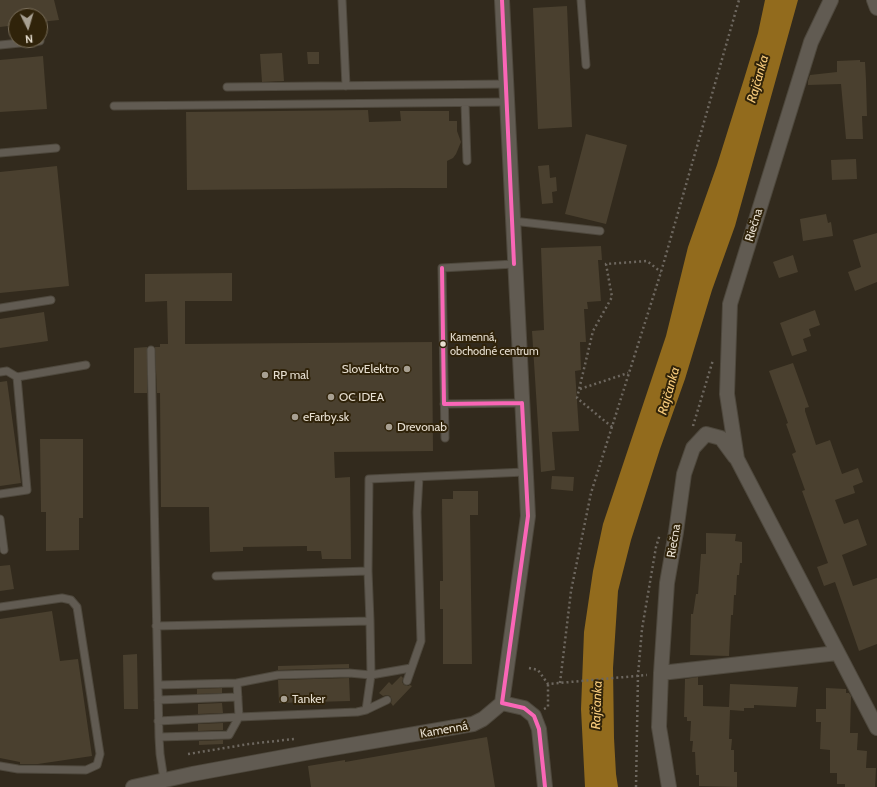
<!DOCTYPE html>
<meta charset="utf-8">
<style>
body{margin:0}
#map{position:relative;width:877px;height:787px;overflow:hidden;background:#322a1d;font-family:Cabin,sans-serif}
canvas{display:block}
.north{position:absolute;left:8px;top:8px;width:40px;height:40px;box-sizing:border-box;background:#30230a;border:1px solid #796e5a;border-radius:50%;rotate:175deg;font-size:11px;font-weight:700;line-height:16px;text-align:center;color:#e7dfd1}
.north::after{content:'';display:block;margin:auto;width:14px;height:18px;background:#a8a092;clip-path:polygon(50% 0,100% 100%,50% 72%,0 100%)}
</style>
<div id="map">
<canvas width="877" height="787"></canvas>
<div class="north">N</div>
</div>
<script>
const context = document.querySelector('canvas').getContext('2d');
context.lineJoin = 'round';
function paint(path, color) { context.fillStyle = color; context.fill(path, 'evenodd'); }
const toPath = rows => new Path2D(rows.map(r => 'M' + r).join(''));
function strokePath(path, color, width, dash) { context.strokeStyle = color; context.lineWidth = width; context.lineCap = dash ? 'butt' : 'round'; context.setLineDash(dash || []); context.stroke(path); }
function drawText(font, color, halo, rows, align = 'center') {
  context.font = font + ' Cabin,sans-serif'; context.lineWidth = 4; context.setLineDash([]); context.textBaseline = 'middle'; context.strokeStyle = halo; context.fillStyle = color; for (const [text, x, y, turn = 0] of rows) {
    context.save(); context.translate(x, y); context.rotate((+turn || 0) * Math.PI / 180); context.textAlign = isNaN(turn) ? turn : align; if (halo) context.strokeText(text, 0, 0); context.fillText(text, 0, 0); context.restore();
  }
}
const water = toPath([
 [765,0,798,0,735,226,712,290,685,379,660,449,631,540,618,591,613,668,614,738,616,774,618,787,585,787,581,709,584,632,593,571,603,524,666,336,688,247,717,165,744,79,758,33]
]);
const building = toPath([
 [0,0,54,0,59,20,40,22,40,16,16,16,16,25,0,27],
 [567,6,572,127,538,129,533,8],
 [307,52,319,52,319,64,308,64],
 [282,53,284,81,262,82,260,54],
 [43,56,47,109,0,112,0,60],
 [860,60,860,62,865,62,866,80,867,116,862,116,863,139,846,139,841,84,808,85,808,81,810,75,837,72,837,61],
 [368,110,369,122,401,121,400,111,449,111,449,121,457,121,457,131,461,142,456,154,453,158,447,161,447,188,402,188,187,190,186,112],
 [586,134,627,145,606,224,565,214],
 [856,159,857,179,832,180,831,160],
 [549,165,550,178,556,177,557,191,552,192,553,203,542,204,538,166],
 [57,166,69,286,0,293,0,172],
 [826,214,828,223,831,222,833,236,803,241,800,219],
 [877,233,877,282,855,291,848,272,861,267,853,240],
 [601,246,602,260,598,260,601,301,587,302,588,309,584,309,586,342,580,342,581,370,575,371,579,431,552,432,555,470,541,472,532,331,544,330,541,248],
 [793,255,798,272,779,278,773,262],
 [232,273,232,301,185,301,185,344,432,342,433,451,334,452,335,478,350,477,351,559,322,559,321,551,307,551,307,546,243,547,243,551,210,552,209,507,161,507,160,393,157,393,155,347,160,347,160,344,168,344,167,301,145,302,145,274],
 [815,310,820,325,809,329,811,336,803,339,807,351,792,356,780,323],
 [44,312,48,341,0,348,0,319],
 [147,347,147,393,134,393,134,348],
 [793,363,809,407,805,408,805,411,816,445,830,440,842,474,858,468,863,482,853,486,855,493,835,500,844,524,858,519,867,545,842,555,853,586,877,578,877,644,859,651,835,582,824,586,817,567,828,563,802,491,805,490,792,454,796,452,786,424,788,423,769,371],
 [7,381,21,483,0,486,0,382],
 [40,439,83,439,83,518,79,518,79,550,46,551,46,512,41,512],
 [552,476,574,477,573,491,551,489],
 [453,491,478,491,478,515,470,515,472,664,443,664,443,609,440,609,440,581,443,581,442,499,453,499],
 [706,533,736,534,735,541,742,542,742,563,740,563,739,575,737,575,736,595,734,595,733,615,731,615,729,656,690,655,691,614,693,614,696,594,698,594,701,554,706,554],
 [10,565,14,589,0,591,0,566],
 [52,611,60,661,78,659,92,756,38,764,20,764,20,762,0,758,0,619],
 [137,654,138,709,124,709,123,655],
 [349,664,349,668,278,670,278,666],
 [401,676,403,678,402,682,404,685,408,686,410,685,412,686,393,706,391,703,392,700,390,696,387,695,383,696,379,693,389,682,392,685],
 [698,677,698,685,703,685,703,706,729,707,730,684,798,687,796,707,754,705,754,708,744,708,744,711,730,710,729,739,732,739,731,750,734,750,734,772,737,772,737,787,699,786,699,775,696,775,695,752,692,752,693,741,690,741,691,721,687,721,687,717,684,717,685,679],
 [349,678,350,701,279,703,278,680],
 [222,688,222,693,197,694,197,689],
 [826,688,846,689,846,693,849,693,851,696,850,733,858,733,857,750,867,751,866,768,876,768,875,787,845,787,845,784,837,784,837,773,830,773,830,750,820,749,821,722,816,722,816,709,826,709],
 [222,703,223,713,198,714,198,704],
 [223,723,223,730,198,731,198,724],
 [487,737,495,787,311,787,308,766,345,760,345,762],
 [223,740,223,744,199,745,199,741]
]);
const path = toPath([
 [580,389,628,373],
 [693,426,713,360],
 [612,427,577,398,593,331,612,297,606,264,647,261,661,272],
 [529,668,538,670,548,684,647,675],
 [560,683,571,591,591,493,661,272,739,0],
 [544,709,548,707,548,684],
 [188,754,249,744,294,739],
 [636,787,638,675,642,629,656,547,660,534]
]);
const service = toPath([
 [342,0,346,86],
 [581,0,586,65],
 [0,45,40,41],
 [227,87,507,84],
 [465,103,467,161],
 [114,106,507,102],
 [0,153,56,148],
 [513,221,600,231],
 [0,308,51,300],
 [151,350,159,737,160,754,164,780],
 [0,372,7,371,17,377,86,365],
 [444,404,522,403],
 [445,438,442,268,514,264],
 [0,494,27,490,17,377],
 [0,519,4,550],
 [216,576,368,571],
 [0,607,62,598,71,600,77,607,100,754,97,765,86,770,18,769,0,766],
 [370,621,368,571,369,479,525,472],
 [156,626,370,621,371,675,366,710,357,712,239,717,229,735,159,737],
 [407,681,421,641,417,512,419,477],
 [237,683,278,675,349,673,371,675,411,668],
 [158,685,237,683,239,717,158,721],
 [158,700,238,697],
 [366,710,387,700]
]);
const minor = toPath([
 [831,0,811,42,730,304,727,394,737,459,877,728],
 [874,0,877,8],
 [661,673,837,653],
 [502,703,524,708,534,716,539,729,545,787],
 [133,787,192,774,316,751,473,724,483,719,502,703,528,516,502,0],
 [669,787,659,727,661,673,667,583,676,532,684,474,693,448,706,434,721,438,735,457]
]);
const bus1 = toPath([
 [502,0,514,264],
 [442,268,444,404],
 [444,404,522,403],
 [502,703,528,516,522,403],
 [502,703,524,708,534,716,539,729,545,787]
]);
const markers = [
 [443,344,3.5,"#e7dfd1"],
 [407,369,4,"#a8a092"],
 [265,375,4,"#a8a092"],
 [331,397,4,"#a8a092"],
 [295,417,4,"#a8a092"],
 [389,427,4,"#a8a092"],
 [284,699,4,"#a8a092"]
];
const busNames = [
 ["Kamenná,",450,338],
 ["obchodné centrum",450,352]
];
const streetNames = [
 ["Riečna",754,225,-73],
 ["Riečna",674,541,-81],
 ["Kamenná",444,730,-10]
];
const poiNames = [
 ["SlovElektro",399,369,"right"],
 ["RP mal",273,375],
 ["OC IDEA",339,397],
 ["eFarby.sk",303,417],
 ["Drevonab",397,427],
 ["Tanker",292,699]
];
const waterNames = [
 ["Rajčanka",758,79,-74],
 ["Rajčanka",669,391,-74],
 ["Rajčanka",597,705,-88]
];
paint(water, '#926b1d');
paint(building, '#4a402f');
strokePath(service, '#4e483d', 9);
strokePath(minor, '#4e483d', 16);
strokePath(path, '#6d675f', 2.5, [2, 3]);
strokePath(service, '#615b52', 7);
strokePath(minor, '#615b52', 14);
strokePath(bus1, '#fa66b7', 4);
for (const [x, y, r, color] of markers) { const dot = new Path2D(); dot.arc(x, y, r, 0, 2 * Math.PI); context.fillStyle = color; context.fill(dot); strokePath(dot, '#30230a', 1.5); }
drawText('11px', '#e7dfd1', '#30230a', busNames, 'left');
drawText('12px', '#e7dfd1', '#30230a', streetNames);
drawText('12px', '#e7dfd1', '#30230a', poiNames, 'left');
drawText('italic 13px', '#f9cc7c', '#30230a', waterNames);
</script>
